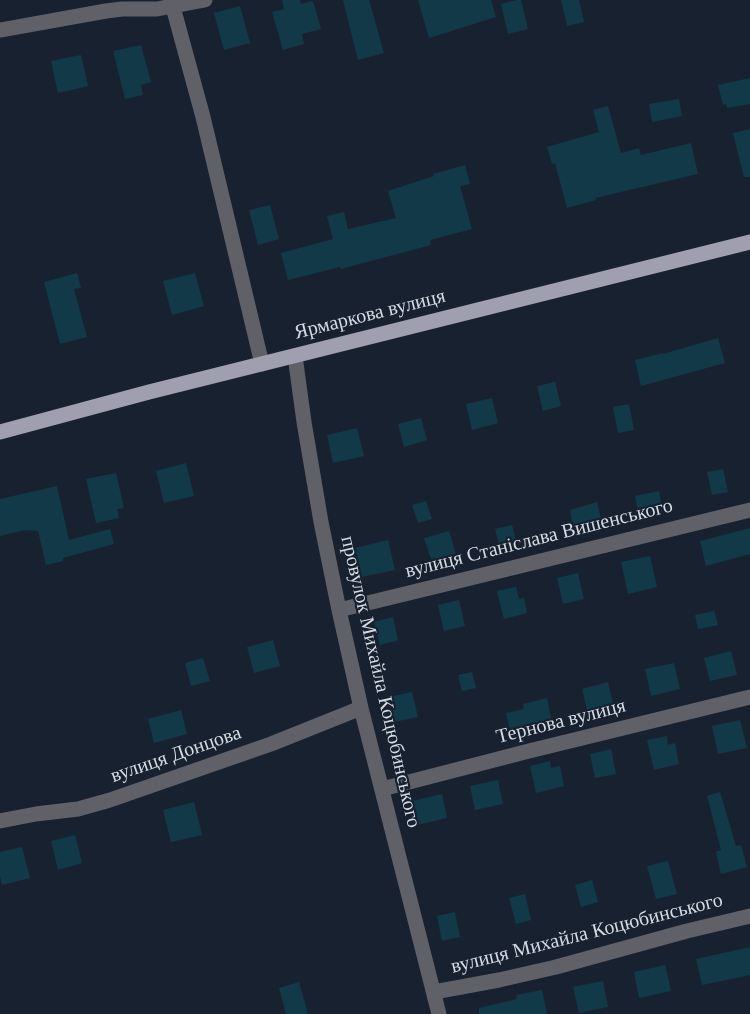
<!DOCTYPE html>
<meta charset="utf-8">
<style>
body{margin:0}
canvas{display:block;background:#18212f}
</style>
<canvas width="750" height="1014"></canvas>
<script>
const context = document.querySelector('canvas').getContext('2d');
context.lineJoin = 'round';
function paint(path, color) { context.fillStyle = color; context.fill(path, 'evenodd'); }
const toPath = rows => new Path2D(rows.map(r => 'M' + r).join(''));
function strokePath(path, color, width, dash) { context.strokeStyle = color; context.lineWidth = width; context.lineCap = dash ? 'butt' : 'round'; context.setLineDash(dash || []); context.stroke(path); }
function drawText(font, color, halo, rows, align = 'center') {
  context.font = font + ' "Times New Roman",serif'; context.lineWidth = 4.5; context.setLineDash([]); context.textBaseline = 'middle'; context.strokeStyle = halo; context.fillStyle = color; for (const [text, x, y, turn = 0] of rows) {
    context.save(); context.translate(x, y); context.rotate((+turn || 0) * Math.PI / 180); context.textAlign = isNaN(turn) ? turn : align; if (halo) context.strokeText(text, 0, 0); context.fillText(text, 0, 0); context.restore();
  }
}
const building = toPath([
 [282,0,300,0,301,4,313,1,321,29,302,34,304,44,283,50,272,12,284,9],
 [343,0,369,0,384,53,358,60],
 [418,0,491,0,496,17,429,38],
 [517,0,521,0,528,29,508,34,501,4],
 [561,0,579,0,584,22,567,26],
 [240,6,250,43,224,50,214,13],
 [141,45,151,82,141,85,143,95,125,99,113,51],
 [81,55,88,86,58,93,51,61],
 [750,78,750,104,727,108,726,104,723,105,718,85],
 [679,99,682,116,652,122,649,104],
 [608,106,621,153,639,148,641,155,691,143,698,174,595,198,596,200,567,208,555,163,552,164,547,147,599,132,593,110],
 [750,129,750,177,744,177,733,133],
 [465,165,470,184,460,186,472,229,430,240,431,245,341,269,340,267,288,280,281,253,333,239,327,216,344,212,348,229,396,218,388,191,434,176,433,174],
 [270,205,279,239,258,245,249,210],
 [77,273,81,288,74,289,87,337,60,344,44,282],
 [195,273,204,306,172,315,163,281],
 [718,338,725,363,641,386,635,360,663,353,663,354],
 [555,382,561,406,543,411,537,386],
 [492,398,498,423,472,430,466,404],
 [629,404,634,430,618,433,613,407],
 [421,418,427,440,404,447,398,424],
 [357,428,364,456,333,463,327,435],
 [186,463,194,496,164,503,156,471],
 [723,469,728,492,712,495,707,472],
 [116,473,124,508,117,509,119,518,96,523,86,479],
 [57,486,69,540,110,529,114,544,63,558,63,561,46,565,38,531,25,530,0,536,0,499],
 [659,491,663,513,639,517,635,496],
 [426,501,432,519,418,523,412,505],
 [597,502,602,524,574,530,570,510],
 [512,525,518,548,501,552,495,529],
 [750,528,750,554,706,566,700,541],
 [449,531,456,554,432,562,424,538],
 [388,540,395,570,362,577,355,548],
 [650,556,657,587,628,594,621,562],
 [578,573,584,599,563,604,557,578],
 [516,587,519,599,524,598,527,613,504,619,497,591],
 [459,600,465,626,444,631,438,605],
 [714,611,718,625,698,629,695,615],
 [393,617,398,640,380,645,374,622],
 [273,640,280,666,254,673,247,647],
 [731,651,737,675,710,681,704,658],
 [203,658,210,681,191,686,185,663],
 [674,663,680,689,651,696,645,669],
 [472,672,476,688,462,691,458,675],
 [608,682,614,707,588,713,582,689],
 [412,692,418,717,394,722,389,697],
 [547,698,552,722,510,731,506,713,524,709,523,704],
 [181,710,187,734,154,743,148,719],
 [740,720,747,748,718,754,712,726],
 [667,736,668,745,675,743,679,764,654,770,647,740],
 [611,749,616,774,595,778,590,754],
 [550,761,551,768,560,766,564,786,536,793,530,766],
 [498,780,503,804,475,810,470,786],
 [720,792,736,846,741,845,747,867,721,874,716,852,721,850,707,796],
 [442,794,447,818,417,825,412,801],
 [194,802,202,835,171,842,163,810],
 [75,835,82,863,58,870,51,841],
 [22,847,30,878,2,885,0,876,0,852],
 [668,861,677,894,656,899,647,866],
 [592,880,598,902,581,907,575,885],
 [525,894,531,920,516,924,509,898],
 [455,912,460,937,442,941,437,916],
 [750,947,750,975,702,985,696,959],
 [665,965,671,991,639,998,634,972],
 [603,981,608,1007,579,1013,573,987],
 [299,982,308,1014,286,1014,279,988],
 [542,990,547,1014,479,1014,479,1008,517,999,516,995]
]);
const minor = toPath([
 [173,7,203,117,262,364],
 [0,30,106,11,122,9,157,9,205,0],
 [295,356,304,422,321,522,339,610,361,708,439,1014],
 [339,610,750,510],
 [382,789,529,751,750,697],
 [0,821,36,814,78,809,110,800,271,744,361,708],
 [434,992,499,980,556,967,687,931,750,916]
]);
const major = toPath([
 [0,432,149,392,750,242]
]);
const streetNames = [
 ["Ярмаркова вулиця",370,315,-14],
 ["вулиця Станіслава Вишенського",539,539,-14],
 ["провулок Михайла Коцюбинського",380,682,77],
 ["Тернова вулиця",561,722,-14],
 ["вулиця Донцова",176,755,-19],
 ["вулиця Михайла Коцюбинського",587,934,-14]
];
paint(building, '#123948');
strokePath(minor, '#606068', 15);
strokePath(major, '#a09fb0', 15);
drawText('20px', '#d5dbe4', '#18212f', streetNames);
</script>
